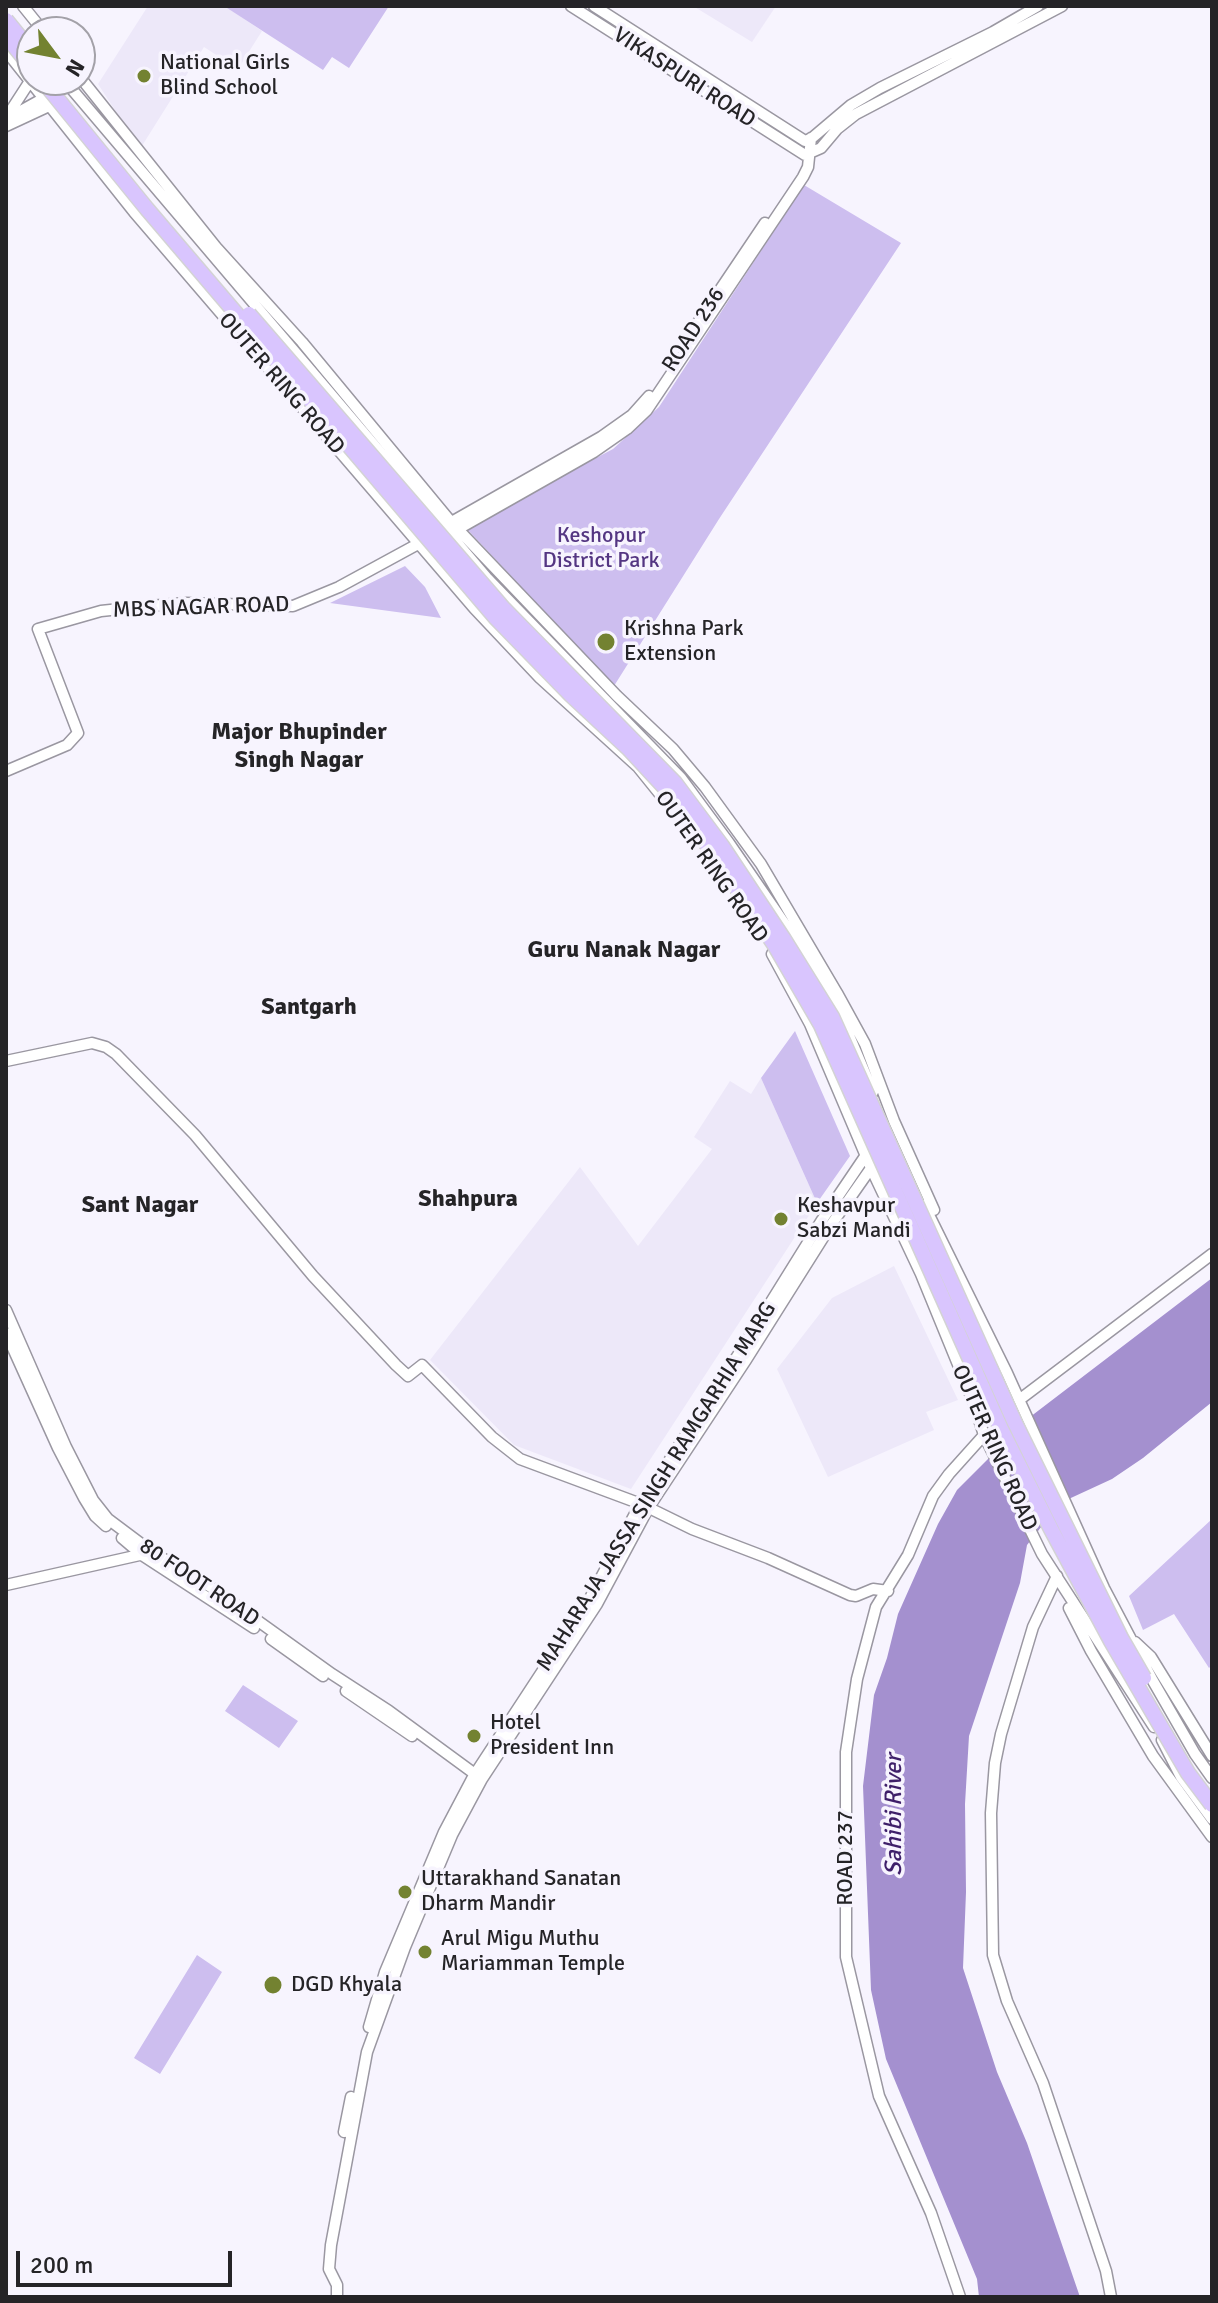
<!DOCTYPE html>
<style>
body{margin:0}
#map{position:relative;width:1218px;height:2303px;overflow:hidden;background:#f7f4fe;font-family:Signika,sans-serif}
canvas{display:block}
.frame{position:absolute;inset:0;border:8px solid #252427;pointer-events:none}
.north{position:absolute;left:16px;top:16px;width:80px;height:80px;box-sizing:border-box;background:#f7f4fe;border:2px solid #a3a1a8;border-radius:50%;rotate:122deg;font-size:22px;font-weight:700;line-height:32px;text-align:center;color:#252427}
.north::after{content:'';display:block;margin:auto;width:28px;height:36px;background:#738231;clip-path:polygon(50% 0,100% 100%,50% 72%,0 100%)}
.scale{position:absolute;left:16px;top:2251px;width:216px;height:36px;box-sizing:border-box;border:4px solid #252427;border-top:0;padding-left:10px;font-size:24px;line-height:28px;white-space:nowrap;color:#252427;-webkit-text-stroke:6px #f7f4fe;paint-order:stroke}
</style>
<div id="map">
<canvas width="1218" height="2303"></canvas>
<div class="frame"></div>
<div class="north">N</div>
<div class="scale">200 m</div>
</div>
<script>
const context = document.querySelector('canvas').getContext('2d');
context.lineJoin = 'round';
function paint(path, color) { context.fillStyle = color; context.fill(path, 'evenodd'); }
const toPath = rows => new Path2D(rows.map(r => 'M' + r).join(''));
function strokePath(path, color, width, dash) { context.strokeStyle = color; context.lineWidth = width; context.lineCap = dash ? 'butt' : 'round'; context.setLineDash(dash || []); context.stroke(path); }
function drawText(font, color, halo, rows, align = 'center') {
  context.font = font + ' Signika,sans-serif'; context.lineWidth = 7; context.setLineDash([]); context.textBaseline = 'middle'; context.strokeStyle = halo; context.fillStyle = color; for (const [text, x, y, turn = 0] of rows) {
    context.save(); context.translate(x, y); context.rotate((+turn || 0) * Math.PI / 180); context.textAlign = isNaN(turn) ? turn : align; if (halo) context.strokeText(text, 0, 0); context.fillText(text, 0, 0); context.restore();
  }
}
const built = toPath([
 [148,6,225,6,262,31,238,69,204,47,140,149,98,84],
 [693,6,776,6,752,42],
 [761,1078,817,1203,631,1489,514,1445,430,1360,580,1167,638,1246,712,1149,694,1137,730,1081,751,1094],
 [894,1266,958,1400,926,1412,934,1430,828,1477,777,1369,832,1298]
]);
const green = toPath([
 [224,6,389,6,349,68,332,57,323,70],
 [804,185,901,243,719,519,614,686,465,527,613,449,659,407],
 [405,566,425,587,441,618,330,603],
 [795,1031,850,1156,817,1203,761,1078],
 [1212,1519,1212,1665,1209,1668,1174,1614,1143,1630,1129,1596],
 [243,1685,298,1721,279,1748,225,1711],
 [197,1955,222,1972,160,2074,134,2058]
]);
const water = toPath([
 [1212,1278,1212,1402,1143,1458,1112,1479,1060,1503,1027,1545,1020,1583,969,1736,965,1804,966,1892,963,1968,997,2072,1027,2143,1080,2297,979,2297,977,2279,886,2059,871,1990,863,1786,874,1695,887,1658,898,1614,938,1524,957,1490,1030,1417]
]);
const minor = toPath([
 [23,6,44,32],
 [571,6,805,155,821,148,837,129,856,114,1062,6],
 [594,6,805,141,812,138,851,105,880,88,993,32,1038,6],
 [6,51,134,212,474,608,540,678,638,767,680,819],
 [80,77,216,247,302,342,451,522,617,696,673,749,705,787,761,864,837,993,865,1044,894,1121,934,1210],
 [64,80,487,578,681,778,729,843,791,933,839,1012,873,1092],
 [6,118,30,81],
 [8,118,44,98],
 [6,126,49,106],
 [689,336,765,223],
 [448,524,601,437,632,415,649,396],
 [453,532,594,452,627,429,647,410,803,177,808,167,811,138],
 [6,771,67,745,78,733,38,629,101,611,139,607,185,603,293,606,339,587,418,544],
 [772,954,810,1024,871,1168,921,1274,973,1401,984,1435,1042,1554,1154,1727],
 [6,1061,92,1043,106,1047,116,1054,195,1135,313,1276,396,1365,408,1376,422,1365,492,1437,520,1459,641,1504,692,1529,768,1558,850,1595,856,1596,873,1589,888,1591],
 [924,1205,1007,1373,1104,1588,1153,1681,1195,1754,1212,1778],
 [6,1310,66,1447,93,1500,108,1519,152,1552,205,1583,332,1674,389,1711,479,1777],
 [6,1333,58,1448,84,1498,95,1516,106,1526],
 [1019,1400,1212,1254],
 [122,1538,142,1555,254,1628],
 [1057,1576,1033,1627,1001,1734,995,1763,991,1813,993,1955,1007,2001,1043,2083,1106,2271,1111,2297],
 [6,1585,144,1554],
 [1069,1608,1091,1651,1153,1756,1212,1837],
 [271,1639,323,1676],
 [1135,1642,1151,1657,1212,1756],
 [346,1691,412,1736],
 [1162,1740,1181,1777,1212,1819],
 [369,2027,385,1972,444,1832,473,1777,589,1600,637,1510,738,1355,822,1220,866,1155],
 [344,2132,351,2097],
 [337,2297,337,2285,329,2269,331,2245,367,2052,405,1947,452,1835,482,1779,597,1604,649,1507,746,1360,831,1225,871,1168],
 [960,2297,931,2213,879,2096,846,1957,846,1752,857,1679,876,1607,908,1555,933,1496,949,1474,984,1435]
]);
const majorBridge = toPath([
 [6,20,32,52],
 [6,36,32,68],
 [42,80,147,209,495,617,571,695,628,748,667,790,713,853,774,944,821,1025,1002,1431,1051,1529,1111,1641,1188,1773,1212,1805],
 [249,314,504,609,675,783,722,846,783,938,832,1017,1015,1423,1121,1638,1144,1678]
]);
const markers = [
 [144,76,8,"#738231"],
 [606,642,10,"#738231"],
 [781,1219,8,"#738231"],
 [474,1736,8,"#738231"],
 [405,1892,8,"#738231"],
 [425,1952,8,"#738231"],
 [273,1985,10,"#738231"]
];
const poiNames = [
 ["National Girls",160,63],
 ["Blind School",160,88],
 ["Krishna Park",624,629],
 ["Extension",624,654],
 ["Keshavpur",797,1206],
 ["Sabzi Mandi",797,1231],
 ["Hotel",490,1723],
 ["President Inn",490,1748],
 ["Uttarakhand Sanatan",421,1879],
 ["Dharm Mandir",421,1904],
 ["Arul Migu Muthu",441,1939],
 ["Mariamman Temple",441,1964],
 ["DGD Khyala",291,1985]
];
const streetNames = [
 ["VIKASPURI ROAD",684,78,33],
 ["ROAD 236",694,330,-57],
 ["OUTER RING ROAD",281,384,49],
 ["MBS NAGAR ROAD",201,608,-2],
 ["OUTER RING ROAD",711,867,55],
 ["OUTER RING ROAD",994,1448,66],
 ["MAHARAJA JASSA SINGH RAMGARHIA MARG",657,1487,-58],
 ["80 FOOT ROAD",199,1583,34],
 ["ROAD 237",846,1858,-90]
];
const parkNames = [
 ["Keshopur",601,536],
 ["District Park",601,561]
];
const neighbourhoodNames = [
 ["Major Bhupinder",299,733],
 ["Singh Nagar",299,761],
 ["Guru Nanak Nagar",624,951],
 ["Santgarh",309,1008],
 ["Shahpura",468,1200],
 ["Sant Nagar",140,1206]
];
const waterNames = [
 ["Sahibi River",895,1815,-90]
];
paint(built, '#ede8f9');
paint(green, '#cdbeef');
paint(water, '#a490cf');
strokePath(minor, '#9a97a1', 13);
strokePath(minor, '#fff', 10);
strokePath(majorBridge, '#d3d3d4', 17, []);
strokePath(majorBridge, '#d9c5fe', 14);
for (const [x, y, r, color] of markers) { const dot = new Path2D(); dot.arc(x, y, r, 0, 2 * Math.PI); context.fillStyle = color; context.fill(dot); strokePath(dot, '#f7f4fe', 3); }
drawText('22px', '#252427', '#f7f4fe', poiNames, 'left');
drawText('22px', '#252427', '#f7f4fe', streetNames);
drawText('22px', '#543682', '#f7f4fe', parkNames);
drawText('bold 24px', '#252427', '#f7f4fe', neighbourhoodNames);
drawText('italic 24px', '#3e1f69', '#f7f4fe', waterNames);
</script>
